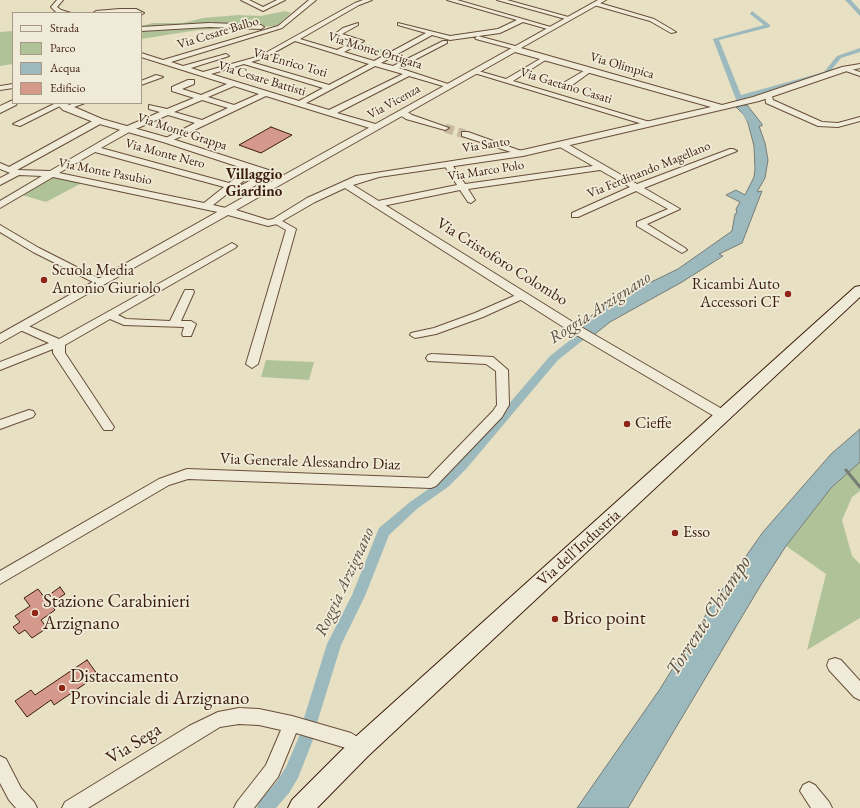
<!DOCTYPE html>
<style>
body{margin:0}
#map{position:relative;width:860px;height:808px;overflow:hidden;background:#e8e0c3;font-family:"EB Garamond",serif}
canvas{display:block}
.legend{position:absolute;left:12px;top:12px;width:130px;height:92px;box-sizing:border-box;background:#f0ebd8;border:1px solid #a89986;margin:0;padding:5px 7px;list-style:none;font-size:12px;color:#3c1d0b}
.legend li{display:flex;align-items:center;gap:8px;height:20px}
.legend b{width:20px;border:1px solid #a89986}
</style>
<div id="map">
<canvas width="860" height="808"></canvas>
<ul class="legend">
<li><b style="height:5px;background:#f0ebd8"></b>Strada</li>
<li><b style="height:11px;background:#b0c398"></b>Parco</li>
<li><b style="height:11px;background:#9cbabe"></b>Acqua</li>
<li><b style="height:11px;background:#d5998c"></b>Edificio</li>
</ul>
</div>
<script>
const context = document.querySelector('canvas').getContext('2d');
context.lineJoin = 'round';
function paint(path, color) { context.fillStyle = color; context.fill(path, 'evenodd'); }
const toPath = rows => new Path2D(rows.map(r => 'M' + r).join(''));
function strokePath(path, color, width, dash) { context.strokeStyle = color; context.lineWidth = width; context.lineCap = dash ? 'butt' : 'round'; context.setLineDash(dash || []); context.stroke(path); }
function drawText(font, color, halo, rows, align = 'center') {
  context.font = font + ' "EB Garamond",serif'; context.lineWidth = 3.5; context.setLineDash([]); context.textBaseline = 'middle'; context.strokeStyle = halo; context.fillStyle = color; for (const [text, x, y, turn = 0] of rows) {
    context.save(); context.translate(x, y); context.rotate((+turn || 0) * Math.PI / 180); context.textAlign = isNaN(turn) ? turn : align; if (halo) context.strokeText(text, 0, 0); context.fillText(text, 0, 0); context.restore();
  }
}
const green = toPath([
 [285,11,291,13,276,26,198,30,141,39,141,26,153,23,183,23,203,18,238,15,261,16],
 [13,31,13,64,0,66,0,32],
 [365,44,386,51,375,56,354,50],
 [51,177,82,183,46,202,22,195],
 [266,360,314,362,309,380,261,377],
 [860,462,860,491,852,497,842,520,852,556,860,564,860,618,807,650,826,574,786,546,831,488]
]);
const water = toPath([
 [747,105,762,124,762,126,759,126,765,143,768,160,765,178,757,192,762,191,742,243,719,254,723,256,682,282,610,322,590,338,575,328,610,302,678,269,732,231,735,214,737,213,736,209,740,202,726,195,736,190,745,195,754,177,755,169,754,146,748,123,744,115,736,107,747,105],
 [860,429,860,462,831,488,786,546,762,583,628,808,577,808,660,689,715,600,763,532,831,454,860,429]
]);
const stream = toPath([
 [846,470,860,487]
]);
const canal = toPath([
 [845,0,851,0,860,10,860,16,845,0],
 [752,11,770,25,770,27,719,40,741,95,824,72,837,56,860,48,860,52,841,58,828,74,742,99,746,110,754,119,747,121,740,110,713,39,764,25,750,14,752,11],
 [593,327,597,328,598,330,597,332,582,341,558,360,466,469,448,487,418,508,389,535,365,596,341,645,317,723,312,725,307,723,304,718,327,644,352,595,379,528,410,502,440,481,458,463,550,356,574,337,593,327],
 [306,730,311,732,314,737,298,778,289,793,276,808,257,808,259,802,277,781,286,767,301,732,306,730]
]);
const building = toPath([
 [271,127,292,135,261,153,239,145,271,127],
 [60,587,65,594,50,604,55,610,41,620,47,628,32,638,25,630,19,634,13,627,20,622,15,616,30,606,24,598,38,589,45,598,60,587],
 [87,660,98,675,54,705,51,700,27,717,15,701,31,690,35,695,87,660]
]);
const minorTunnel = toPath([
 [445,128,465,134]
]);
const minor = toPath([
 [57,0,63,0,57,7,61,10,71,13,57,13,51,7,57,0],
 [241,0,249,0,263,7,277,0,285,0,263,11,241,0],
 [309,0,316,0,282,28,171,62,183,66,226,54,229,56,191,68,203,72,260,56,355,3,363,0,372,0,359,5,300,39,337,50,355,41,335,36,335,34,343,28,358,23,358,25,342,34,364,41,344,52,374,61,426,33,398,25,398,23,450,36,498,29,517,20,447,0,457,0,554,28,551,30,523,22,500,33,450,40,432,35,381,63,393,66,443,41,447,41,447,43,399,68,454,86,450,88,409,76,337,113,379,125,379,129,373,129,266,96,169,142,162,140,195,123,168,115,131,131,101,148,229,183,250,167,256,167,256,171,237,186,240,186,266,172,272,172,272,176,249,189,261,192,261,196,258,197,232,190,213,205,230,209,230,213,227,214,53,177,0,208,0,201,42,176,19,175,0,185,0,178,10,173,0,169,0,163,9,167,96,119,102,119,102,123,17,170,50,171,125,127,160,112,149,109,149,105,167,109,194,98,172,91,172,87,188,80,194,80,194,84,182,89,201,95,227,84,141,57,141,53,163,60,278,26,309,0],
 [295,41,369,64,329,85,251,62,264,58,295,41],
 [244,64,323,88,299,101,211,74,244,64],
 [375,66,403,74,329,110,306,103,375,66],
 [234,86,259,94,234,105,208,97,234,86],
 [202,100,228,108,202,120,174,112,202,100],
 [95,152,224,187,204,203,59,173,95,152],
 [497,0,507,0,572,18,569,20,497,0],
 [596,2,654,19,676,32,671,33,650,21,594,5,593,4,596,2],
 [120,9,136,9,144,13,141,15,141,13,93,13,96,11,120,9],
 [209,23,261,25,264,27,261,29,209,27,141,31,141,27,209,23],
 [478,36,519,47,520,48,517,50,476,39,475,38,478,36],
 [545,56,548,58,547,59,513,81,653,123,646,125,471,72,475,70,506,79,545,56],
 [845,67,860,72,860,76,843,70,843,68,845,67],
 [587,69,593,70,571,86,565,86,565,82,587,69],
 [156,75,163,77,141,85,141,81,156,75],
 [13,84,13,88,0,90,0,86,13,84],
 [765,93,771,93,773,100,822,122,838,123,860,117,860,121,838,127,818,126,766,103,765,93],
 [56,103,64,104,20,126,13,124,56,103],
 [74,103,85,103,66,110,62,108,74,103],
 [400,111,406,111,412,115,449,128,445,130,406,119,400,115,400,111],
 [462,132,468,132,527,153,523,155,520,155,462,136,462,132],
 [558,142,564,142,637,184,730,149,733,149,737,151,644,188,680,209,647,224,685,248,687,250,682,253,637,226,637,222,668,209,636,191,578,217,572,217,572,213,630,187,600,170,468,189,475,200,471,203,468,202,460,190,378,207,373,204,378,201,457,185,444,165,448,162,451,163,465,184,593,166,558,146,558,142],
 [277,218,296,229,258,364,252,368,246,364,286,230,274,223,272,221,277,218],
 [0,225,39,248,106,282,105,284,97,284,33,252,0,232,0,225],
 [232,243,237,246,235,248,118,315,126,319,170,321,185,290,193,290,194,292,181,321,191,321,196,324,191,336,183,336,182,334,184,327,124,325,110,319,65,345,65,353,112,424,114,427,112,430,104,430,53,353,53,349,0,370,0,362,49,343,18,329,17,327,18,325,26,325,59,339,232,243],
 [523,292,528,295,527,297,483,317,436,334,415,338,410,335,411,333,434,328,475,313,523,292],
 [432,354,493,357,508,370,509,405,502,417,436,486,431,488,188,479,169,485,0,584,0,571,159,479,187,469,428,478,493,411,497,405,496,371,486,364,428,361,426,358,428,355,432,354],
 [29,410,33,411,35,414,33,417,0,429,0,420,29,410],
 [835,658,841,660,860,681,860,700,854,697,829,670,827,665,829,660,835,658],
 [239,708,259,709,292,716,351,733,366,742,369,748,366,754,360,756,346,748,296,733,278,777,254,808,234,808,237,802,266,765,281,730,259,725,239,724,220,727,88,808,62,808,65,802,189,726,218,712,239,708],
 [0,756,6,759,21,788,34,802,37,808,16,808,9,800,0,783,0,756],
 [809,782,815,785,829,802,832,808,811,808,800,791,803,785,809,782]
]);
const tertiary = toPath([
 [598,0,606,0,521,48,722,105,753,97,842,67,860,64,860,68,847,71,759,101,523,156,379,177,353,185,576,324,729,413,731,416,729,419,724,421,719,419,568,330,345,188,315,202,277,224,268,226,228,215,0,343,0,334,276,179,163,142,96,123,63,110,56,103,65,103,102,119,169,138,284,175,598,0],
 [515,52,711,107,523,150,356,176,307,198,273,219,268,220,236,210,515,52],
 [13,100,13,103,17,103,16,105,0,113,0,106,13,100]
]);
const secondary = toPath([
 [860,286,860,297,368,756,317,808,288,808,292,800,352,740,855,287,860,286]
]);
const markers = [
 [44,280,4,"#8f2418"],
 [788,294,4,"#8f2418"],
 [627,424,4,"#8f2418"],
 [675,533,4,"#8f2418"],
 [35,613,4,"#8f2418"],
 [555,619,4,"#8f2418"],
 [62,688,4,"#8f2418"]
];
const farStreetnames = [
 ["Via Cesare Balbo",218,33,-17],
 ["Via Monte Ortigara",375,51,17],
 ["Via Enrico Toti",290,63,16],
 ["Via Olimpica",622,66,16],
 ["Via Cesare Battisti",262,79,17],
 ["Via Gaetano Casati",566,86,17],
 ["Via Vicenza",394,102,-29],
 ["Via Monte Grappa",182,132,18],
 ["Via Santo",486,145,-9],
 ["Via Monte Nero",165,154,15],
 ["Via Ferdinando Magellano",649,170,-22],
 ["Via Marco Polo",486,171,-9],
 ["Via Monte Pasubio",105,172,11]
];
const farQuarternames = [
 ["Villaggio",254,175],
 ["Giardino",254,192]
];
const streetNames = [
 ["Via Cristoforo Colombo",502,262,32],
 ["Via Generale Alessandro Diaz",310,462,2],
 ["Via dell'Industria",579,548,-42]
];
const poiNames = [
 ["Scuola Media",52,271],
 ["Antonio Giuriolo",52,289],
 ["Ricambi Auto",780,285,"right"],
 ["Accessori CF",780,303,"right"],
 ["Cieffe",635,424],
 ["Esso",683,533]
];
const waterNames = [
 ["Roggia Arzignano",600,308,-33],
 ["Roggia Arzignano",345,582,-65]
];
const nearPoinames = [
 ["Stazione Carabinieri",43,602],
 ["Arzignano",43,624],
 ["Brico point",563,619],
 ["Distaccamento",70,677],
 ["Provinciale di Arzignano",70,699]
];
const nearStreetnames = [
 ["Via Sega",134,744,-32]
];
const nearWaternames = [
 ["Torrente Chiampo",709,616,-57]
];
paint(green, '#b0c398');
paint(water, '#9cbabe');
strokePath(water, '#767b76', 1);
strokePath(stream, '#767b76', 3);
paint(canal, '#9cbabe');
paint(building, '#d5998c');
strokePath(building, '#3c1d0b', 1);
strokePath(minorTunnel, '#c6b99e', 9, [9, 4.5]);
strokePath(minor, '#674e39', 2);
strokePath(tertiary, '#674e39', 2);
strokePath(secondary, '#3c1d0b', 2);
paint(minor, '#f0ebd8');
paint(tertiary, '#f0ebd8');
paint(secondary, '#f0ebd8');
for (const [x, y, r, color] of markers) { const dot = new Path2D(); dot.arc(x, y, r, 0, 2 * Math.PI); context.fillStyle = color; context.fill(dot); strokePath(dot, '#f0ebd8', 1.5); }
drawText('13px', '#3c1d0b', '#f0ebd8', farStreetnames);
drawText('bold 15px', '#3c1d0b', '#f0ebd8', farQuarternames);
drawText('16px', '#3c1d0b', '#f0ebd8', streetNames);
drawText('16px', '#3c1d0b', '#f0ebd8', poiNames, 'left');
drawText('italic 17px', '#594c41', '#f0ebd8', waterNames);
drawText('19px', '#3c1d0b', '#f0ebd8', nearPoinames, 'left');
drawText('19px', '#3c1d0b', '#f0ebd8', nearStreetnames);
drawText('italic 20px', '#594c41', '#f0ebd8', nearWaternames);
</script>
